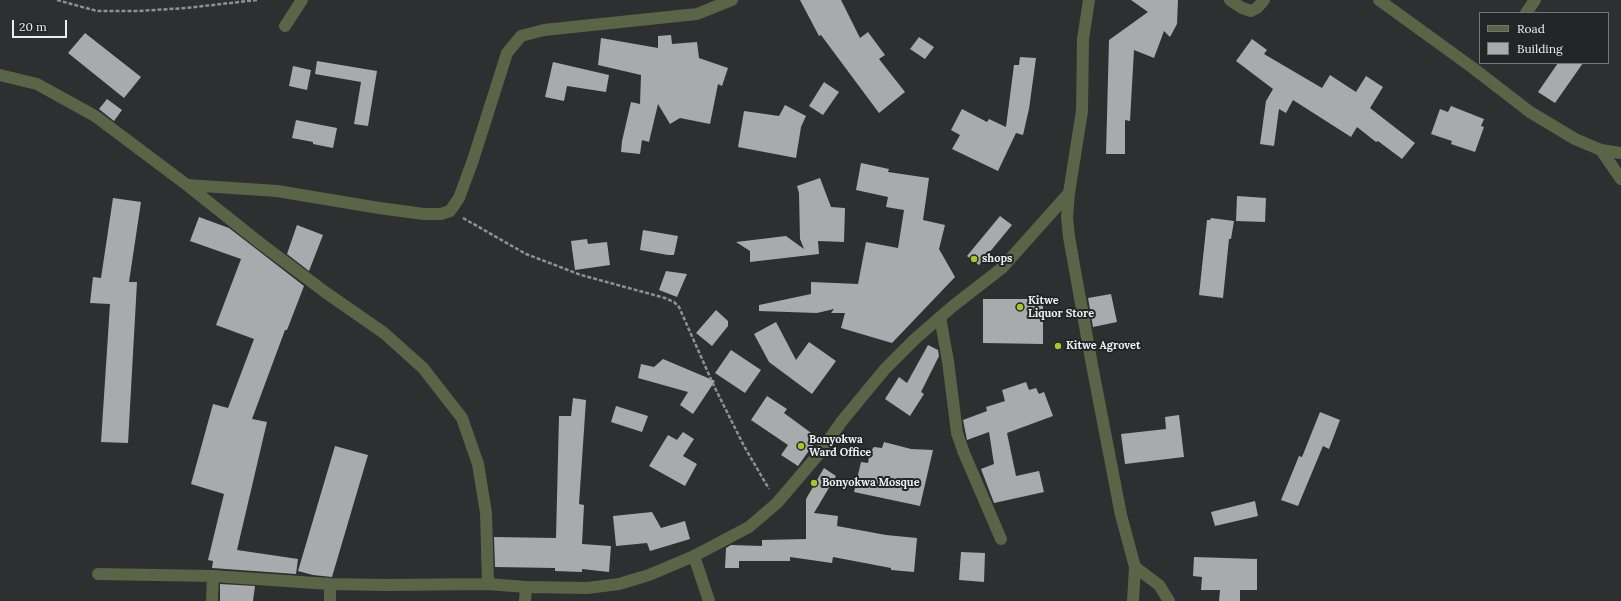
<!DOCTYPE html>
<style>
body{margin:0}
#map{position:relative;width:1621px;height:601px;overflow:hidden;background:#2e2f31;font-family:Lora,serif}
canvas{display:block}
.legend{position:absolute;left:1479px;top:12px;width:130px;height:52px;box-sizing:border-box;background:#242527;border:1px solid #747577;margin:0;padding:5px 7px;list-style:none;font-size:12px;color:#ededef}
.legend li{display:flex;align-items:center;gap:8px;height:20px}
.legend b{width:20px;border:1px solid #747577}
.scale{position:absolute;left:12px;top:20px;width:55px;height:18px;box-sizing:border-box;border:2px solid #ededef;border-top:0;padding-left:5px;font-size:12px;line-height:14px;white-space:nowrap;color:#ededef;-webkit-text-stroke:3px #242527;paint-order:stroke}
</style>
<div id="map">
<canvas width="1621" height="601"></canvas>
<ul class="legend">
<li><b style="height:5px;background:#5a6447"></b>Road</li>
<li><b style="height:11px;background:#a9aaad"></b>Building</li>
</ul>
<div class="scale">20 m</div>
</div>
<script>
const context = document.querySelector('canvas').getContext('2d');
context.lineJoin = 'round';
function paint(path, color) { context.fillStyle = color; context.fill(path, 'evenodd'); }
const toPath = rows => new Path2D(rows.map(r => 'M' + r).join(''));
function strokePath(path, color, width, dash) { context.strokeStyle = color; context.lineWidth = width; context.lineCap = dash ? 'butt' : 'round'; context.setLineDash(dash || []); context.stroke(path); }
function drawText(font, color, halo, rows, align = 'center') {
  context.font = font + ' Lora,serif'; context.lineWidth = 4; context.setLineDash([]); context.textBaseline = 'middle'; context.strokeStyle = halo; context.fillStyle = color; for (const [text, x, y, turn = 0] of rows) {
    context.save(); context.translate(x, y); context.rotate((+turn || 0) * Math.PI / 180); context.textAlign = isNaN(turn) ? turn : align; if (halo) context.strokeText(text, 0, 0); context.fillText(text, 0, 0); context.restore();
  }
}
const building = toPath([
 [800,0,841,0,860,38,868,32,885,55,879,59,905,92,879,113,821,35,819,36],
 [1131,0,1178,0,1177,24,1170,37,1164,31,1154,58,1134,50,1130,121,1125,120,1125,154,1106,154,1109,40,1148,12],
 [85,33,141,77,124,98,68,53],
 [671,35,672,44,697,42,699,58,728,68,722,86,718,84,710,124,680,118,670,124,658,104,649,142,642,140,640,154,621,152,622,141,631,102,640,104,641,75,598,65,601,38,658,48,658,36],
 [919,37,934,47,925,59,910,49],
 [1252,39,1267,50,1264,54,1322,88,1330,75,1356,92,1366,76,1383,87,1370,108,1415,143,1402,159,1378,141,1376,142,1357,127,1351,137,1293,100,1286,113,1279,109,1274,146,1260,144,1266,101,1273,89,1236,61],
 [1020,57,1036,58,1029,109,1023,135,1016,133,998,171,952,149,960,135,951,130,962,109,987,122,989,119,1006,127,1014,65,1019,65],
 [317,61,377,71,368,126,354,124,361,82,315,74],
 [553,62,609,75,606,92,567,86,564,101,545,97],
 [1558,63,1583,63,1555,103,1538,92],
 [293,66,311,70,307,90,289,86],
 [824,82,839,92,823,115,809,106],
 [107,99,122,110,114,121,99,109],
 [785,105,806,116,801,127,796,158,738,147,744,111,779,116],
 [1451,106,1484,119,1481,126,1484,127,1475,152,1451,144,1452,141,1431,134,1440,109,1448,112],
 [296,120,337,128,333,148,313,144,313,142,292,138],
 [861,163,889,169,888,172,929,178,923,220,945,225,939,249,955,277,892,343,841,328,845,313,831,313,834,309,817,313,759,311,759,305,811,294,811,282,858,284,866,242,898,248,904,210,886,207,888,197,856,190],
 [820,178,831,207,845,208,844,242,818,241,819,254,750,262,750,251,736,242,786,236,804,249,800,239,799,193,797,186],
 [1237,196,1266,198,1265,222,1236,221],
 [113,198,141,202,129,282,137,282,128,443,101,442,110,304,90,303,93,277,101,278],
 [1000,216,1012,225,979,265,967,256],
 [199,217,229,228,304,286,287,330,285,330,252,419,267,422,237,550,298,559,296,574,212,568,213,561,208,560,224,494,191,484,213,404,228,408,254,339,216,325,241,259,190,241],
 [1211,218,1234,221,1231,239,1229,239,1223,298,1199,295,1207,220,1210,220],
 [297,225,323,235,309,271,287,254],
 [643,230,678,236,674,255,668,255,640,250],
 [587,239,588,244,607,242,610,265,575,270,571,241],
 [666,271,687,274,677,297,659,290],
 [1111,294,1117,322,1093,327,1088,298],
 [983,299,1043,299,1043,344,983,343],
 [716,310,728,321,728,326,712,346,696,333],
 [776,322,796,360,809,342,836,361,812,394,769,362,754,334],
 [928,345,938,350,939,356,921,392,924,394,910,416,885,399,899,377,907,383],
 [731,350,761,370,745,393,715,373],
 [663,359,715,381,693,414,680,405,688,392,638,378,641,364,654,367],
 [1026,382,1029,390,1036,388,1039,394,1044,392,1053,416,1007,433,1016,476,1039,471,1044,492,994,503,981,469,994,464,989,432,967,440,963,420,987,411,986,407,1005,401,1002,390],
 [767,396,787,409,784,413,818,438,798,466,781,455,788,445,751,420],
 [573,398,586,400,579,504,584,505,582,544,611,546,609,572,582,569,582,572,555,571,555,568,495,567,494,537,556,538,559,416,571,416],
 [616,406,648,416,642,432,611,422],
 [1320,412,1340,420,1329,449,1323,446,1298,506,1281,500,1299,456,1302,457],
 [1179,415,1184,457,1125,464,1121,434,1166,429,1165,417],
 [683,432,694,439,683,456,697,464,685,486,649,466,668,435,677,440],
 [884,442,911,449,933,450,920,506,854,492,861,462,868,463,870,452,874,447,882,448],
 [335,446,368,455,332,577,313,575,298,571],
 [824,468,836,476,814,513,838,516,837,526,886,535,917,538,914,572,891,570,891,568,833,557,832,563,790,557,790,561,739,561,739,568,725,568,726,548,731,545,762,546,762,540,806,539,806,499],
 [1255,501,1258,516,1215,526,1211,512],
 [652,512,661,528,685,521,690,539,650,551,647,543,616,546,613,516],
 [961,552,985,553,984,582,959,580],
 [1194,557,1257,559,1257,590,1240,590,1240,601,1219,601,1220,590,1201,590,1202,577,1193,576],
 [220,584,255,586,253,601,220,601]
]);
const path = toPath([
 [57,0,97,11,138,11,186,8,257,0],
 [463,218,526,254,581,275,665,298,674,302,679,307,714,386,744,446,769,489]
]);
const minor = toPath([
 [1089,0,1083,39,1082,111,1069,193,1067,217,1069,237,1092,365,1121,515,1135,567,1133,601],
 [1230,0,1242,8,1251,11,1257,8,1264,0],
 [1379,0,1473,68,1530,112,1575,139,1601,150,1621,153],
 [1526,13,1535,0],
 [285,26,302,0],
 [0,75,37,84,95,116,187,185,260,243,325,292,384,333,423,368,462,418,478,464,486,513,488,584],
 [1601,150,1621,179],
 [187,185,277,191,379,208,424,214,441,214,450,211,459,198,473,160,507,53,521,36,544,30,697,14,732,0],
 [940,317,948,361,957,433,964,453,1001,539],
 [694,556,709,601],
 [1135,567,1159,585,1169,601],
 [98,574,213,576,330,584,386,585,488,584,526,587,587,588,619,584,649,575,694,556,749,527,777,503,818,455,842,421,885,369,915,339,953,306,1002,268,1069,193],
 [212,601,213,576],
 [330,601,330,584],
 [525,601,526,587]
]);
const markers = [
 [974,259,4,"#a2c928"],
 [1020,307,4,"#a2c928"],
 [1058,346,4,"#a2c928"],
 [801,446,4,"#a2c928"],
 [814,483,4,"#a2c928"]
];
const poiNames = [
 ["shops",982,259],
 ["Kitwe",1028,301],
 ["Liquor Store",1028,314],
 ["Kitwe Agrovet",1066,346],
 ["Bonyokwa",809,440],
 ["Ward Office",809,453],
 ["Bonyokwa Mosque",822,483]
];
paint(building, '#a9aaad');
strokePath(path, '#8f9092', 2.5, [4, 2]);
strokePath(minor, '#5a6447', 12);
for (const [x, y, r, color] of markers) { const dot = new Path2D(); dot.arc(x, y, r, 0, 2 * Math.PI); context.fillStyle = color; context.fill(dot); strokePath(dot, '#242527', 1.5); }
drawText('bold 11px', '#ededef', '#242527', poiNames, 'left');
</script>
